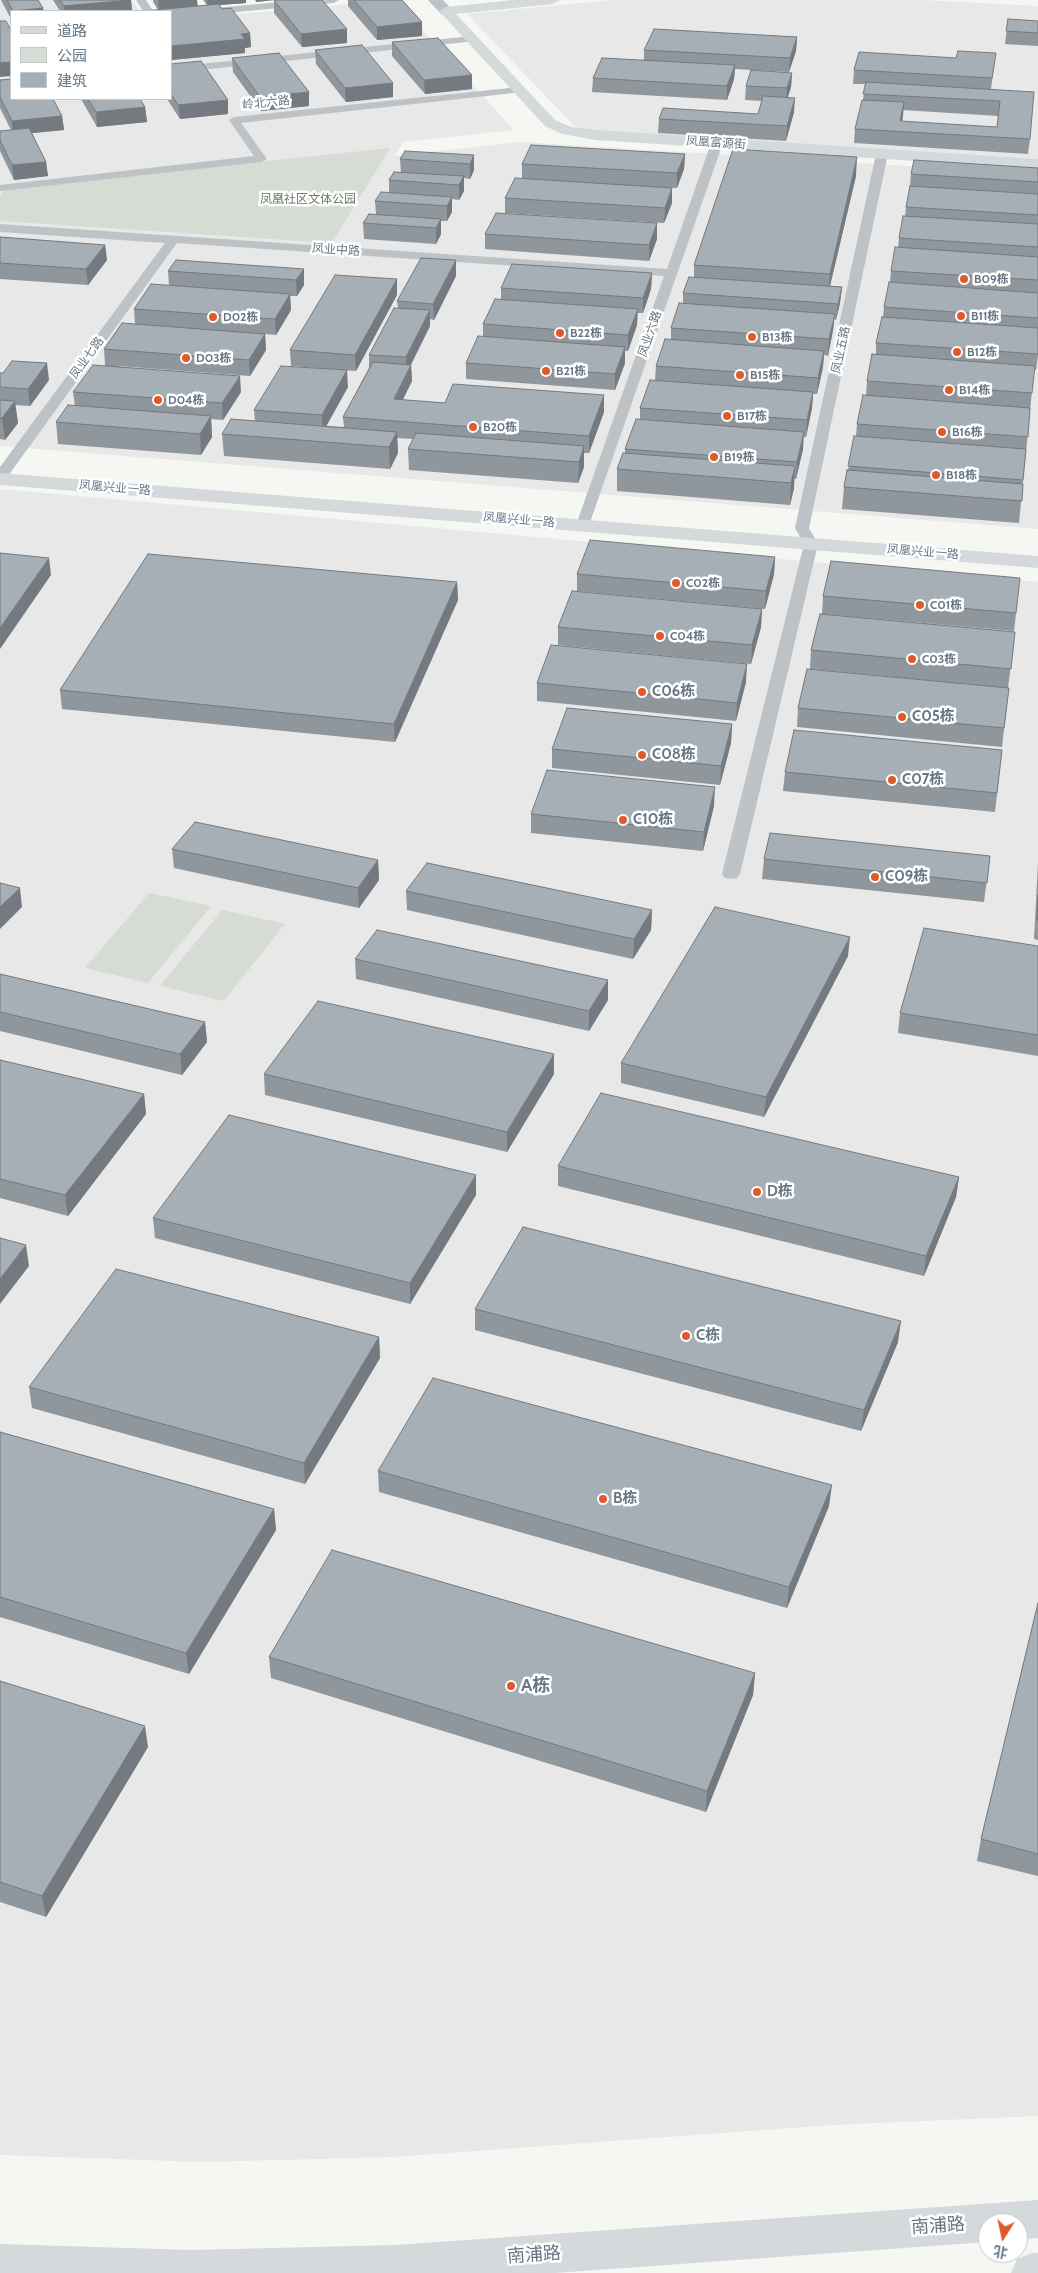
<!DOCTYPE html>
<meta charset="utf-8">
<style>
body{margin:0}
#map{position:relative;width:1038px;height:2273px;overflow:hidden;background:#f6f7f3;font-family:Cabin,"Noto Sans SC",sans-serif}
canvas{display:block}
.legend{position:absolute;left:10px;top:10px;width:162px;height:90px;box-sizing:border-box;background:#fff;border:1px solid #c2c8ce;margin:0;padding:6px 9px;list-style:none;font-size:15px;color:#667684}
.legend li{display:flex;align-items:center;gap:10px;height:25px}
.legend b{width:25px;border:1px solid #c2c8ce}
.north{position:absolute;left:978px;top:2213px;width:50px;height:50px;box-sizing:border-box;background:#fff;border:1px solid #c2c8ce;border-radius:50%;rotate:190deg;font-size:14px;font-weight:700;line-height:20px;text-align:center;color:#667684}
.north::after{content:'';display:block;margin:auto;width:18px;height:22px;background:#df592b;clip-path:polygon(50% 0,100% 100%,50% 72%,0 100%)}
</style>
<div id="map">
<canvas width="1038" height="2273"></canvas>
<ul class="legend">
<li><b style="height:6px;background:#d4d9dc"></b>道路</li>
<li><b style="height:14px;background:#d6dbd3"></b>公园</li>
<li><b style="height:14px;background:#a6afb5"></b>建筑</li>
</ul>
<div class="north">北</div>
</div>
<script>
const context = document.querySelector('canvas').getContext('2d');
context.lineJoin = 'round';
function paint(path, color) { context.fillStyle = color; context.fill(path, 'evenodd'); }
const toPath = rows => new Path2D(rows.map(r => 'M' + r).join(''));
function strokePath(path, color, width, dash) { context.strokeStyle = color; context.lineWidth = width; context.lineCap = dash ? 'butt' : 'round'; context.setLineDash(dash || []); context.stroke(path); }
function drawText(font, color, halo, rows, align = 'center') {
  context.font = font + ' Cabin,"Noto Sans SC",sans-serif'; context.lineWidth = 5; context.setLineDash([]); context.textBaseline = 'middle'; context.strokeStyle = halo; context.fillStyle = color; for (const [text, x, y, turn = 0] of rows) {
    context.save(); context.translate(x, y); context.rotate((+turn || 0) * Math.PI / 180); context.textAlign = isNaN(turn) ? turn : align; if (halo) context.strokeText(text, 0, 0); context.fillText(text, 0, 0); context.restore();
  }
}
const built = toPath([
 [0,0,132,0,139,11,11,11,11,99,171,99,171,20,395,0,514,130,403,142,395,156,521,142,1038,174,1038,529,0,446],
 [612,0,924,0,1038,6,1038,159,579,131,467,14],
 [0,489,1038,582,1038,2116,832,2125,393,2157,203,2162,0,2155]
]);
const green = toPath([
 [390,148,332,243,0,221,0,196,6,189],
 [149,893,211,906,148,983,85,968],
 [222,910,285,924,224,1001,160,986]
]);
const lane = toPath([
 [136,0,146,0,153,11,143,11,136,0],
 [302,0,339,0,334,3,171,18,171,12,302,0],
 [472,36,477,39,476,41,171,73,171,67,472,36],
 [519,87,524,90,523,92,241,123,267,159,261,162,0,191,0,185,254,156,229,120,234,117,519,87],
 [717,140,723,143,588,528,578,528,576,525,664,276,177,243,5,480,0,481,0,467,165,243,0,232,0,224,667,269,711,143,717,140],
 [882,151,888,154,809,528,818,544,740,874,737,878,731,879,725,878,722,874,804,544,795,528,876,154,882,151]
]);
const street = toPath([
 [428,0,443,0,453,11,451,14,441,14,428,0]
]);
const secondary = toPath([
 [513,0,560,0,553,4,456,14,555,120,571,127,596,130,1038,159,1038,169,596,140,562,134,545,126,439,11,446,7,513,0],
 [0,473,1038,556,1038,568,0,485,0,473],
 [1038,2200,1038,2238,1018,2240,1018,2223,988,2223,988,2242,555,2273,0,2273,0,2244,192,2250,395,2245,1038,2200],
 [1032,2253,1038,2253,1038,2273,1011,2273,1017,2259,1032,2253]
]);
const wall = toPath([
 [1,0,38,0,44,11,11,11,11,19],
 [53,0,131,0,132,11,60,11],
 [153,0,197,0,197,6,207,5,203,0,246,0,246,3,220,5,222,9,250,33,251,47,245,48,245,53,171,60,171,11,158,10,153,2],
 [255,0,322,0,347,43,302,47,274,13,274,0,256,2],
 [348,0,402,0,422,22,422,36,377,40,348,6],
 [1008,19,1038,21,1038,46,1005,44],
 [797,37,796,51,789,72,735,69,734,79,727,100,592,92,593,78,644,60,644,50],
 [392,42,472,89,425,94,392,56],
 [315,50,393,83,393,97,346,102,316,64],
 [996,53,991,89,1030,139,1028,154,854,143,855,129,863,100,865,84,853,84,854,70],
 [903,110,998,116,997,127,902,122],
 [232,58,309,92,309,106,261,111,233,72],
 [171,64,228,114,180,119,167,99,171,99],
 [792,73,791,87,788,97,794,112,786,141,658,133,659,119,758,114,762,101,745,100,746,86],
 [0,80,62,116,64,130,32,133,46,162,48,176,14,180,0,151,0,131,11,130,0,108],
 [81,99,140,99,145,107,147,122,97,127],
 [685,154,684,169,677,188,672,188,672,203,664,223,505,213,505,198,522,178,522,164],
 [474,155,474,170,470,179,464,178,464,191,459,200,452,199,452,212,447,221,441,221,441,234,436,244,364,239,363,223,376,214,375,201,389,193,389,180,401,172,400,159],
 [1038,168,1038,355,1036,370,1034,370,1019,523,842,509,844,487,856,436,857,424,866,396,867,381,876,354,876,343,883,317,884,307,890,282,891,271,898,248,899,238,905,216,906,207,910,186,911,174],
 [856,176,830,286,842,287,840,303,836,320,834,319,833,330,828,356,824,355,823,367,817,394,813,394,812,408,806,437,803,437,803,449,796,479,794,479,794,488,790,505,617,491,617,469,625,453,625,449,640,420,640,408,655,380,656,366,671,340,671,328,683,303,683,293,694,277,694,265],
 [485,234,657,239,649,261,485,249],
 [0,237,105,245,107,260,88,285,0,279],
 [304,269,304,285,297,296,290,296,291,310,276,335,265,334,266,350,250,376,118,366,241,392,223,420,211,419,212,437,201,455,58,444,56,422,75,406,73,392,105,365,104,349,135,324,134,309,169,286,168,271],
 [652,273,651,289,643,313,637,313,637,325,628,351,625,351,625,363,615,390,466,379,466,363,483,337,483,324,501,300,501,288],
 [456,276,434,320,430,319,430,326,411,365,412,381,402,400,445,403,604,412,589,453,584,453,584,467,578,483,409,470,408,449,413,439,397,438,398,453,390,469,224,456,222,434,255,421,254,410,348,387,326,426,344,427,343,417,369,368,369,355,398,308,397,301],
 [397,279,397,295,356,371,291,366,290,350],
 [49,380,30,406,15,405,18,423,5,440,0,439,0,387],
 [775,557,774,574,765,609,577,591,577,574],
 [1020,578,1014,631,822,614,823,596],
 [457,582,458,600,395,742,62,709,60,690],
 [762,609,761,627,751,664,558,645,558,627],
 [1015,632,1008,688,810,669,811,650],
 [746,682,736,721,537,701,537,683],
 [1009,688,1002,747,797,727,798,708],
 [732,724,731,743,720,785,552,768,552,749],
 [1002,750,995,812,783,791,785,772],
 [714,806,703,851,531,833,531,814],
 [172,849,378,860,379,880,359,908,174,868],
 [990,856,984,902,762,879,764,859],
 [1038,863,1038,940,1034,939],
 [406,891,652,910,651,930,633,959,407,910],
 [1038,946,1038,1056,898,1033,900,1013],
 [848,956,764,1117,621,1083,621,1063],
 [355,959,608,980,608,1000,589,1031,356,979],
 [0,974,205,1022,207,1042,182,1075,0,1031],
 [554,1054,554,1074,507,1152,265,1095,264,1074],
 [0,1060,144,1094,146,1114,68,1216,0,1198],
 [558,1166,959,1177,956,1197,924,1276,558,1186],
 [476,1175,476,1195,410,1304,155,1238,153,1218],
 [475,1309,898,1342,861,1431,475,1330],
 [379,1337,380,1358,305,1484,32,1408,29,1387],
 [0,1432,274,1509,276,1530,189,1674,0,1617],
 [378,1471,829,1506,787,1608,379,1492],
 [1038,1603,1038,1876,977,1861,981,1839],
 [269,1657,755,1673,753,1695,706,1812,271,1678],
 [0,1681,148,1747,46,1917,0,1902]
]);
const shadedWall = toPath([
 [131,0,132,11,64,11,64,6],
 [158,0,197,0,198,7,159,11],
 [207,0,246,0,246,3,207,6],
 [256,0,274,0,256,2],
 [43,8,44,11,13,11],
 [422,22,422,36,377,40,377,27],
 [347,29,347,43,302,47,301,34],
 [250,33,251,47,245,48,245,53,171,60,171,46],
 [797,37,796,51,789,72,790,58],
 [11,62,11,76,0,77,0,63],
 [735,65,734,79,727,100,727,86],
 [792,73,791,87,786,102,787,88],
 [472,75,472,89,425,94,424,80],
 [393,83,393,97,346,102,345,88],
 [309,92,309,106,261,111,260,97],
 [795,98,794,112,786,141,787,126],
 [228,100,228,114,180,119,178,105],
 [904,102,903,117,900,131,900,121],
 [145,107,147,122,97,127,96,112],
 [62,116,64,130,13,135,12,121],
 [685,154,684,169,677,188,677,173],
 [474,155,474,170,470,179,470,164],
 [857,157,856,176,828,294,830,274],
 [46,162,48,176,14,180,12,165],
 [464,176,464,191,459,200,459,185],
 [672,188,672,203,664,223,665,208],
 [452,197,452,212,447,221,447,206],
 [441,219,441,234,436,244,436,228],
 [657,223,657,239,649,261,649,245],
 [105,245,107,260,88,285,86,269],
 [456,260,456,276,434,320,433,304],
 [304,269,304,285,297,296,296,280],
 [652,273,651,289,643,313,643,298],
 [397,279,397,295,356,371,355,355],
 [842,287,840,303,836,320,838,304],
 [290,294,291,310,276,335,275,319],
 [638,309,637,325,628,351,628,335],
 [430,310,430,326,406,374,406,357],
 [835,314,833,330,828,356,829,339],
 [265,334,266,350,250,376,249,360],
 [625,347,625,363,615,390,615,374],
 [824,351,823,367,817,394,818,378],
 [47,363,49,380,30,406,28,389],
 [411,365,412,381,395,416,394,399],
 [347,370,348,387,323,432,322,415],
 [240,376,241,392,223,420,222,403],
 [813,392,812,408,806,437,807,420],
 [604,395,604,412,589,453,589,436],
 [15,401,18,423,5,440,2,418],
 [211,416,212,437,201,455,200,434],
 [397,432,398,453,390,469,389,447],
 [804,432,803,449,796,479,797,462],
 [584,446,584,467,578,483,579,462],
 [795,466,794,488,790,505,791,483],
 [775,557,774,574,765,609,766,591],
 [49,558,51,575,0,649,0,628],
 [457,582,458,600,395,742,394,724],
 [762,609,761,627,751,664,752,645],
 [747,664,746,682,736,721,737,703],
 [732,724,731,743,720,785,721,766],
 [715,787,714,806,703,851,704,832],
 [378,860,379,880,359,908,358,888],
 [20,888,22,907,0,929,0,907],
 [652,910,651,930,633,959,634,939],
 [850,937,848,956,764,1117,766,1097],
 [608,980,608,1000,589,1031,589,1011],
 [205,1022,207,1042,182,1075,180,1054],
 [554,1054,554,1074,507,1152,507,1132],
 [144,1094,146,1114,68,1216,65,1195],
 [476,1175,476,1195,410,1304,410,1283],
 [959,1177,956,1197,924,1276,926,1256],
 [26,1245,29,1266,0,1304,0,1279],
 [901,1321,898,1342,861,1431,864,1410],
 [379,1337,380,1358,305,1484,304,1463],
 [832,1485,829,1506,787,1608,789,1587],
 [274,1509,276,1530,189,1674,186,1653],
 [755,1673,753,1695,706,1812,707,1791],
 [145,1726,148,1747,46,1917,42,1896]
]);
const building = toPath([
 [7,0,38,0,43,8,13,11,7,0],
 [60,0,131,0,64,6,60,0],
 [274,0,322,0,347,29,301,34,274,0],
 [354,0,402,0,422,22,377,27,354,0],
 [219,4,222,9,231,8,250,33,241,34,245,39,171,46,171,11,143,11,219,4],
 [1008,19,1038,21,1038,33,1006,31,1008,19],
 [0,21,6,21,11,30,11,62,0,63,0,21],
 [654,29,797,37,790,58,644,50,654,29],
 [438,38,472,75,424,80,392,42,438,38],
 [362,45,393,83,345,88,315,50,362,45],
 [958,51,996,53,992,78,854,70,859,52,956,58,958,51],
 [279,53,309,92,260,97,232,58,279,53],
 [602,58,735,65,727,86,593,78,602,58],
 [201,61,228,100,178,105,171,94,171,64,201,61],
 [751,70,792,73,787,88,746,86,751,70],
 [11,79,11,99,53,99,62,116,12,121,0,97,0,80,11,79],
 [866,82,1034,92,1030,139,855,129,862,100,904,102,900,121,997,127,1000,101,863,94,866,82],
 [763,96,795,98,787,126,659,119,663,108,758,114,763,96],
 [88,99,140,99,145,107,96,112,88,99],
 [29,128,46,162,12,165,0,140,0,131,29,128],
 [531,145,685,154,677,173,522,164,531,145],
 [733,149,857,157,830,274,694,265,733,149],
 [405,151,474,155,470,164,400,159,405,151],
 [914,160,1038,168,1038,182,911,174,914,160],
 [394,172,464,176,459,185,389,180,394,172],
 [515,178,672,188,665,208,505,198,515,178],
 [910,186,1038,194,1038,215,906,207,910,186],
 [381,192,452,197,447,206,375,201,381,192],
 [496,213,657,223,649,245,485,234,496,213],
 [369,214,441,219,436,228,363,223,369,214],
 [903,216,1038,224,1038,247,899,238,903,216],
 [0,237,105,245,86,269,0,263,0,237],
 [895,247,1038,257,1038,280,891,271,895,247],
 [421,258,456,260,433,304,397,301,421,258],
 [176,260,304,269,296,280,168,271,176,260],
 [512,264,652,273,643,298,501,288,512,264],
 [335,275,397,279,355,355,290,350,335,275],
 [689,277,842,287,838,304,683,293,689,277],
 [889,282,1038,293,1038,318,884,307,889,282],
 [151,284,290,294,275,319,134,309,151,284],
 [495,299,638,309,628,335,483,324,495,299],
 [679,303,835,314,829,339,671,328,679,303],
 [394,308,430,310,406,357,369,355,394,308],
 [882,317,1038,328,1038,354,876,343,882,317],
 [122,323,265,334,249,360,104,349,122,323],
 [478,336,625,347,615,374,466,363,478,336],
 [665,339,824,351,818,378,656,366,665,339],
 [872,354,1035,366,1032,393,867,381,872,354],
 [12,361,47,363,28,389,0,387,0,373,3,373,12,361],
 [373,362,411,365,394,399,445,403,453,384,604,395,589,436,343,417,373,362],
 [93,365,240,376,222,403,73,392,93,365],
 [281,366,347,370,322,415,254,410,281,366],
 [650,380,813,392,807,420,640,408,650,380],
 [863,395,1030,408,1028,437,857,424,863,395],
 [0,400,15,401,2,418,0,418,0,400],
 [68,405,211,416,200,434,56,422,68,405],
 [231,419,397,432,389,447,222,434,231,419],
 [636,419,804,432,797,462,625,449,636,419],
 [416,433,584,446,579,462,408,449,416,433],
 [854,436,1026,449,1023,480,848,466,854,436],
 [623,453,795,466,791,483,617,469,623,453],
 [847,470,1023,484,1022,501,844,487,847,470],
 [590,540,775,557,766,591,577,574,590,540],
 [0,553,49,558,0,628,0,553],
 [148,554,457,582,394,724,60,690,148,554],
 [831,561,1020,578,1016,613,823,596,831,561],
 [572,591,762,609,752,645,558,627,572,591],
 [820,614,1015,632,1011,669,811,650,820,614],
 [551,645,747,664,737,703,537,683,551,645],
 [807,669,1009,688,1004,728,798,708,807,669],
 [567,708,732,724,721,766,552,749,567,708],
 [794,730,1002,750,997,793,785,772,794,730],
 [547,770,715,787,704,832,531,814,547,770],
 [195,822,378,860,358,888,172,849,195,822],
 [770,833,990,856,987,883,764,859,770,833],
 [427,863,652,910,634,939,406,891,427,863],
 [0,883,20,888,0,907,0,883],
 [1038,895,1038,920,1037,920,1038,895],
 [715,907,850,937,766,1097,621,1063,715,907],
 [924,928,1038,946,1038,1035,900,1013,924,928],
 [377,930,608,980,589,1011,355,959,377,930],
 [0,974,205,1022,180,1054,0,1012,0,974],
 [318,1001,554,1054,507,1132,264,1074,318,1001],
 [0,1060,144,1094,65,1195,0,1179,0,1060],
 [601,1093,959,1177,926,1256,558,1166,601,1093],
 [229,1115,476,1175,410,1283,153,1218,229,1115],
 [523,1227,901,1321,864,1410,475,1309,523,1227],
 [0,1238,26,1245,0,1279,0,1238],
 [116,1269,379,1337,304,1463,29,1387,116,1269],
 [433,1378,832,1485,789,1587,378,1471,433,1378],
 [0,1432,274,1509,186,1653,0,1597,0,1432],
 [332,1550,755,1673,707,1791,269,1657,332,1550],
 [1038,1603,1038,1854,981,1839,1038,1603],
 [0,1681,145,1726,42,1896,0,1882,0,1681]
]);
const markers = [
 [964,279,5,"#df592b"],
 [961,316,5,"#df592b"],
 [213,317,5,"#df592b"],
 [560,333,5,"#df592b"],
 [752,337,5,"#df592b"],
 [957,352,5,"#df592b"],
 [186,358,5,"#df592b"],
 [546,371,5,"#df592b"],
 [740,375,5,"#df592b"],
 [949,390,5,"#df592b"],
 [158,400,5,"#df592b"],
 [727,416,5,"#df592b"],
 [473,427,5,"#df592b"],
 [942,432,5,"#df592b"],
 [714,457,5,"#df592b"],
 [936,475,5,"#df592b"],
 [676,583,5,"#df592b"],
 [920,605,5,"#df592b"],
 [660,636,5,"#df592b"],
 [912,659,5,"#df592b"],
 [642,692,5,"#df592b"],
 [902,717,5,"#df592b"],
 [642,755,5,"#df592b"],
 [892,780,5,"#df592b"],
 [623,820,5,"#df592b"],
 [875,877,5,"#df592b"],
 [757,1192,5,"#df592b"],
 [686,1336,5,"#df592b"],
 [603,1499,5,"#df592b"],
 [511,1686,5,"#df592b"]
];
const farStreetnames = [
 ["岭北六路",266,103,-6],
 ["凤凰富源街",716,143,4],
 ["凤业中路",336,250,4],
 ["凤业六路",650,334,-71],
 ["凤业五路",841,350,-78],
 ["凤业七路",87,358,-54],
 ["凤凰兴业一路",115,488,5],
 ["凤凰兴业一路",519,520,5],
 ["凤凰兴业一路",923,552,5]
];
const farParknames = [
 ["凤凰社区文体公园",308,199]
];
const farPoinames = [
 ["B09栋",974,279],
 ["B11栋",971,316],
 ["D02栋",223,317],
 ["B22栋",570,333],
 ["B13栋",762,337],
 ["B12栋",967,352],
 ["D03栋",196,358],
 ["B21栋",556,371],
 ["B15栋",750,375],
 ["B14栋",959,390],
 ["D04栋",168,400],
 ["B17栋",737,416],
 ["B20栋",483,427],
 ["B16栋",952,432],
 ["B19栋",724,457],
 ["B18栋",946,475],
 ["C02栋",686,583],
 ["C01栋",930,605],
 ["C04栋",670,636],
 ["C03栋",922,659]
];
const poiNames = [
 ["C06栋",652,692],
 ["C05栋",912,717],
 ["C08栋",652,755],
 ["C07栋",902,780],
 ["C10栋",633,820],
 ["C09栋",885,877],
 ["D栋",767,1192],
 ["C栋",696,1336],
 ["B栋",613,1499]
];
const nearPoinames = [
 ["A栋",521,1686]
];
const nearStreetnames = [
 ["南浦路",938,2226,-4],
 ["南浦路",534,2255,-4]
];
paint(built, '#e7e8e7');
paint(green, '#d6dbd3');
paint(lane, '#bdc2c6');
paint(street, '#bdc2c6');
paint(secondary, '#d4d9dc');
paint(wall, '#8f969c');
paint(shadedWall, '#747a7f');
paint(building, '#a6afb5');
strokePath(building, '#747a7f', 1);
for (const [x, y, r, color] of markers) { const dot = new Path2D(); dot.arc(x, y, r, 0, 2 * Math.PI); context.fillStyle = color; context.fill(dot); strokePath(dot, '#fff', 2); }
drawText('12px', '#667684', '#fff', farStreetnames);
drawText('12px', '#697b65', '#fff', farParknames);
drawText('bold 12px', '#667684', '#fff', farPoinames, 'left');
drawText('bold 15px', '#667684', '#fff', poiNames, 'left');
drawText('bold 18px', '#667684', '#fff', nearPoinames, 'left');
drawText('18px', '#667684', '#fff', nearStreetnames);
</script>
